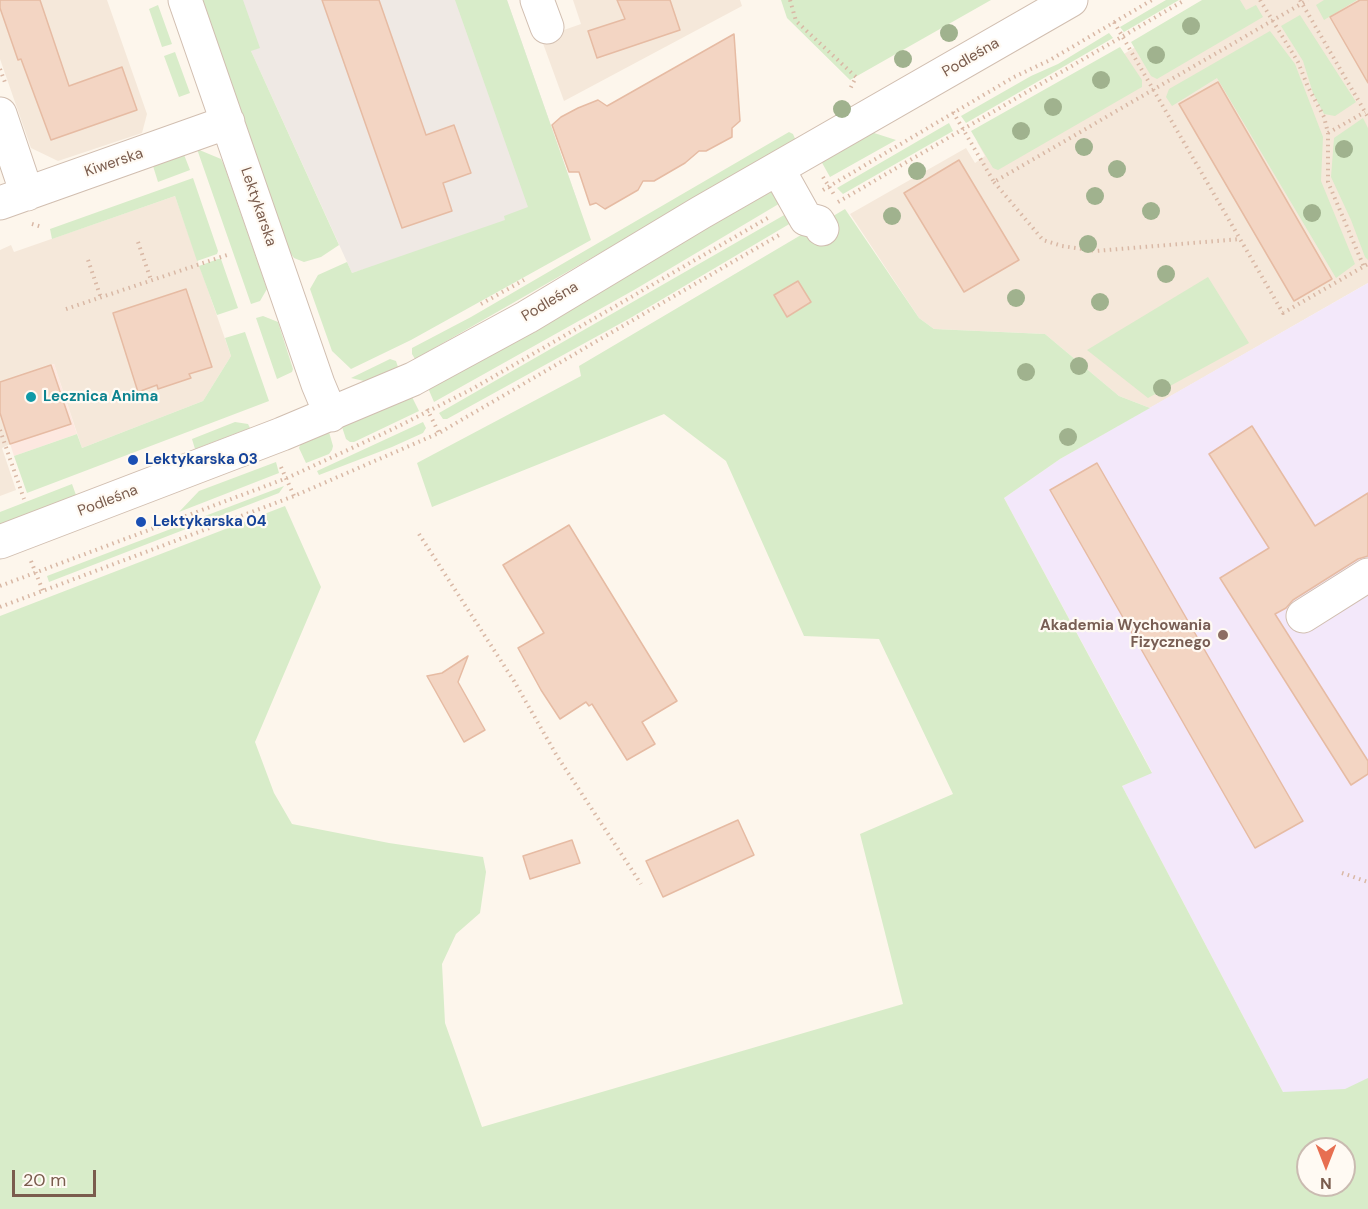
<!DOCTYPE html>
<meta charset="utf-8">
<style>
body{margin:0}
#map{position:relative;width:1368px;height:1209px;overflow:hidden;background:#fdf6ec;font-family:"DM Sans",sans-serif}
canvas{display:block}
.north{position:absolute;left:1296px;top:1137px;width:60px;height:60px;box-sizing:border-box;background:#fffaf3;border:2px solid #cabbb1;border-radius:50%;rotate:180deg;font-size:16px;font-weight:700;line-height:24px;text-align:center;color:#7a5c4d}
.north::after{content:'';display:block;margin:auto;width:21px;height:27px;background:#e76f51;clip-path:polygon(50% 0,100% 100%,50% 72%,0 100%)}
.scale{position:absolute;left:12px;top:1170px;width:84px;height:27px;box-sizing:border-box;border:3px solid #7a5c4d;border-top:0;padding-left:8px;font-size:18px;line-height:21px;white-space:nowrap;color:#7a5c4d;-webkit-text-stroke:4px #fffaf3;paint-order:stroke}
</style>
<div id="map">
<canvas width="1368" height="1209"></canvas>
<div class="north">N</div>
<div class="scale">20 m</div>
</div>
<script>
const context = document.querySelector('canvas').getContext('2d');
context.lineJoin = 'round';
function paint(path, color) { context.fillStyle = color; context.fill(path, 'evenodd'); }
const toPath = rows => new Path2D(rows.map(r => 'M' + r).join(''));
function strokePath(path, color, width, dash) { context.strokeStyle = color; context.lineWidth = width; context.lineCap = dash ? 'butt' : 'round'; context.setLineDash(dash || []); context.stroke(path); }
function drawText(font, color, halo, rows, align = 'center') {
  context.font = font + ' "DM Sans",sans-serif'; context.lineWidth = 4.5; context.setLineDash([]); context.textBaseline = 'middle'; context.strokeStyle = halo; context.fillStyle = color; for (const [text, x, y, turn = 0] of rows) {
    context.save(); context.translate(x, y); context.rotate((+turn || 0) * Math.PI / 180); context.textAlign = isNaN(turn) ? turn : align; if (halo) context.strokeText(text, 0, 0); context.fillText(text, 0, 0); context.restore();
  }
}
const residential = toPath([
 [0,0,107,0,147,114,142,133,58,161,31,148,0,59],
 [573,0,740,0,742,6,564,101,541,38,581,24],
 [1214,0,1368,0,1368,283,1150,408,1119,396,1045,334,934,329,919,318,850,214,966,148,975,163,985,156,977,142],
 [175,196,231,356,203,401,82,448,54,364,0,382,0,250,11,245,14,252],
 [0,413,10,444,2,448,16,490,0,496]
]);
const commercial = toPath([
 [54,364,77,434,14,456,0,413,0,382]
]);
const industrial = toPath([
 [233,0,507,0,578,203,352,273,251,51]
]);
const education = toPath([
 [1368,283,1368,1209,1344,1185,1344,1149,1313,1149,1122,786,1152,772,1004,498,1060,459]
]);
const green = toPath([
 [201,0,243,0,260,48,251,51,339,245,321,257,304,262,294,258,288,250],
 [455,0,507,0,591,240,411,340,351,369,332,351,310,289,318,275,347,262,352,273,505,220,504,216,528,207],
 [781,0,991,0,850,80,787,18],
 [1166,0,1179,0,1124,32,1120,27],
 [1202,0,1240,0,1246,10,1256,5,1263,17,1157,79,1151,76,1131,42],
 [1324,0,1357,0,1324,20,1316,5],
 [158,5,172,44,162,47,149,9],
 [1300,15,1356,102,1335,116,1324,114,1313,93,1303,61,1281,26],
 [1270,31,1295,64,1323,137,1321,181,1355,264,1336,278,1217,78,1172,106,1166,97,1169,89],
 [1109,33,1113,38,966,123,961,116,1031,76,1058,64],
 [1120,47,1142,80,1142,87,998,170,993,168,971,131],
 [175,52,190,93,179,97,164,56],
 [1363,118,1368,128,1368,260,1365,257,1351,220,1331,177,1334,138],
 [949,123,953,131,843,194,837,188],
 [789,132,793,134,796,141,415,359,412,354,412,348,471,317],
 [871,132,896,140,830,177,821,161],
 [197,149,221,159,224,165,267,289,260,301,251,304],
 [183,152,190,170,158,182,153,166],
 [193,178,218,251,217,254,197,261,175,196,52,239,50,229],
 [768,190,776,195,782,202,634,290,434,402,428,388],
 [845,209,919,318,934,329,1045,334,1119,396,1150,408,1060,459,1004,498,1152,773,1122,786,1283,1092,1345,1089,1368,1078,1368,1209,0,1209,0,616,285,506,321,587,255,742,274,793,292,824,389,843,483,857,486,872,480,913,456,934,442,964,445,1023,482,1127,903,1004,860,834,953,794,879,639,804,636,726,461,664,414,432,507,417,463,581,376,579,366],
 [1308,1149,1344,1149,1344,1185,1308,1185],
 [786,214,791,223,632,317,447,419,443,419,439,413],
 [218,259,221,259,238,308,217,315,199,266],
 [1208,277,1249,343,1148,398,1087,350],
 [263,316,278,322,293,369,292,372,277,379,256,318],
 [245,332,269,401,27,493,14,456,77,434,82,448,203,401,231,356,225,338],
 [390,359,396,361,398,367,369,380,364,381,351,378],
 [411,395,419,411,354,442,350,442,346,439,342,427],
 [235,422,248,424,250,428,195,449,192,439],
 [423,422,426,428,423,433,392,447,319,475,317,471],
 [329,432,333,446,332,450,329,454,306,463,299,448,301,443],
 [276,462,279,473,179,512,199,491],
 [72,484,76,495,0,525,0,512],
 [284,486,279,493,49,582,47,576]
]);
const building = toPath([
 [0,0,40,0,69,86,122,67,137,110,51,140,21,59,18,60,0,8,0,0],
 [322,0,379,0,426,135,454,125,471,173,443,183,452,211,402,228,322,0],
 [617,0,670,0,680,30,597,58,588,31,625,19,617,0],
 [1360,0,1368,0,1368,83,1330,17,1360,0],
 [734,34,740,121,732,128,732,137,706,151,699,151,685,163,654,181,643,181,638,190,605,209,596,203,590,205,579,172,569,172,552,125,561,117,578,108,598,100,607,106,734,34],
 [1218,82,1332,279,1294,301,1179,104,1218,82],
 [959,160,1019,260,964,292,904,193,959,160],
 [798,281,811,302,787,317,774,295,798,281],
 [186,289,212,367,189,374,191,378,158,389,157,385,138,392,113,313,186,289],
 [51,365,71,424,10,444,0,413,0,382,51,365],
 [1252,426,1315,526,1368,493,1368,556,1358,559,1293,600,1286,608,1275,614,1368,761,1368,774,1351,785,1220,578,1269,548,1209,454,1252,426],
 [1097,463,1303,821,1255,848,1050,490,1097,463],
 [569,525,677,701,642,722,655,744,627,760,592,704,589,706,586,702,560,719,541,690,518,648,544,633,503,565,569,525],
 [468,656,458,682,485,730,464,742,427,676,442,673,468,656],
 [738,820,754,855,663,897,646,861,738,820],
 [572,840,580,863,530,879,523,856,572,840]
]);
const path = toPath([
 [790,0,796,21,856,77,849,91],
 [1260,0,1298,62,1308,87,1324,117,1328,133,1328,182,1364,267],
 [1300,0,1368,117],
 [1114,22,1283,313,1368,264],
 [0,69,6,85],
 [953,112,994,182,1308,0],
 [1328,133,1365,112],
 [823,177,835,196],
 [994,182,1043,240,1062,246,1096,251,1240,239],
 [823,190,1014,77,1050,60,1152,0],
 [838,202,1185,0],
 [32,224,42,227],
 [138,242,151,280],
 [88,260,101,298],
 [481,304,524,280],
 [66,309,227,255],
 [427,409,439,433],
 [0,430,24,499],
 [281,467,294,496],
 [419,534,514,681,557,756,641,884],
 [31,561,43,591],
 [0,586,287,478,393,429,474,388,771,216],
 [0,607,294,496,439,433,779,235],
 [1342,873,1368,882]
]);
const minor = toPath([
 [185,0,318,384,331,415],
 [537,0,547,27],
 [0,114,27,194],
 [778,169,806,219,818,222,822,229],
 [0,203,228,122],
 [0,542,282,434,413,379,527,317,700,213,1071,0],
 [1303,616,1368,575]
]);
const trees = [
 [1191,26],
 [949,33],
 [1156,55],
 [903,59],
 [1101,80],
 [1053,107],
 [842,109],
 [1021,131],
 [1084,147],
 [1344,149],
 [1117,169],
 [917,171],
 [1095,196],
 [1151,211],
 [1312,213],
 [892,216],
 [1088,244],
 [1166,274],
 [1016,298],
 [1100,302],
 [1079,366],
 [1026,372],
 [1162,388],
 [1068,437]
];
const markers = [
 [31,397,6,"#0f9aa8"],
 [133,460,6,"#1a4fb4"],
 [141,522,6,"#1a4fb4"],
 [1223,635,6,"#8d6e63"]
];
const streetNames = [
 ["Podleśna",971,58,-30],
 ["Kiwerska",114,163,-19],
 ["Lektykarska",258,207,71],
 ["Podleśna",550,302,-31],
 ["Podleśna",108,501,-21]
];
const cultureNames = [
 ["Lecznica Anima",43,397]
];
const transitNames = [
 ["Lektykarska 03",145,460],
 ["Lektykarska 04",153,522]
];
const educationNames = [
 ["Akademia Wychowania",1211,626],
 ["Fizycznego",1211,643]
];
paint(residential, '#f5e8da');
paint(commercial, '#fde8e0');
paint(industrial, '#efe9e4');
paint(education, '#f3e8fa');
paint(green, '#d8ecc9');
paint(building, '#f3d5c3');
strokePath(building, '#e6bba3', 1.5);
strokePath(minor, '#d1beb0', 35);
strokePath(path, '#d9b8a5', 4, [1.5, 4.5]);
strokePath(minor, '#fff', 33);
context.fillStyle = '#a0b28e';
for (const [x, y] of trees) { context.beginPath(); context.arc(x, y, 9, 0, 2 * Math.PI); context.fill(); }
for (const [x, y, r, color] of markers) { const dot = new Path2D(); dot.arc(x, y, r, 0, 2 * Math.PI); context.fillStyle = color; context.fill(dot); strokePath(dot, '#fffaf3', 2); }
drawText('15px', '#7a5c4d', '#fffaf3', streetNames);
drawText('bold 15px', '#0d838f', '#fffaf3', cultureNames, 'left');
drawText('bold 15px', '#164399', '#fffaf3', transitNames, 'left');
drawText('bold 15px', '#785e54', '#fffaf3', educationNames, 'right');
</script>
